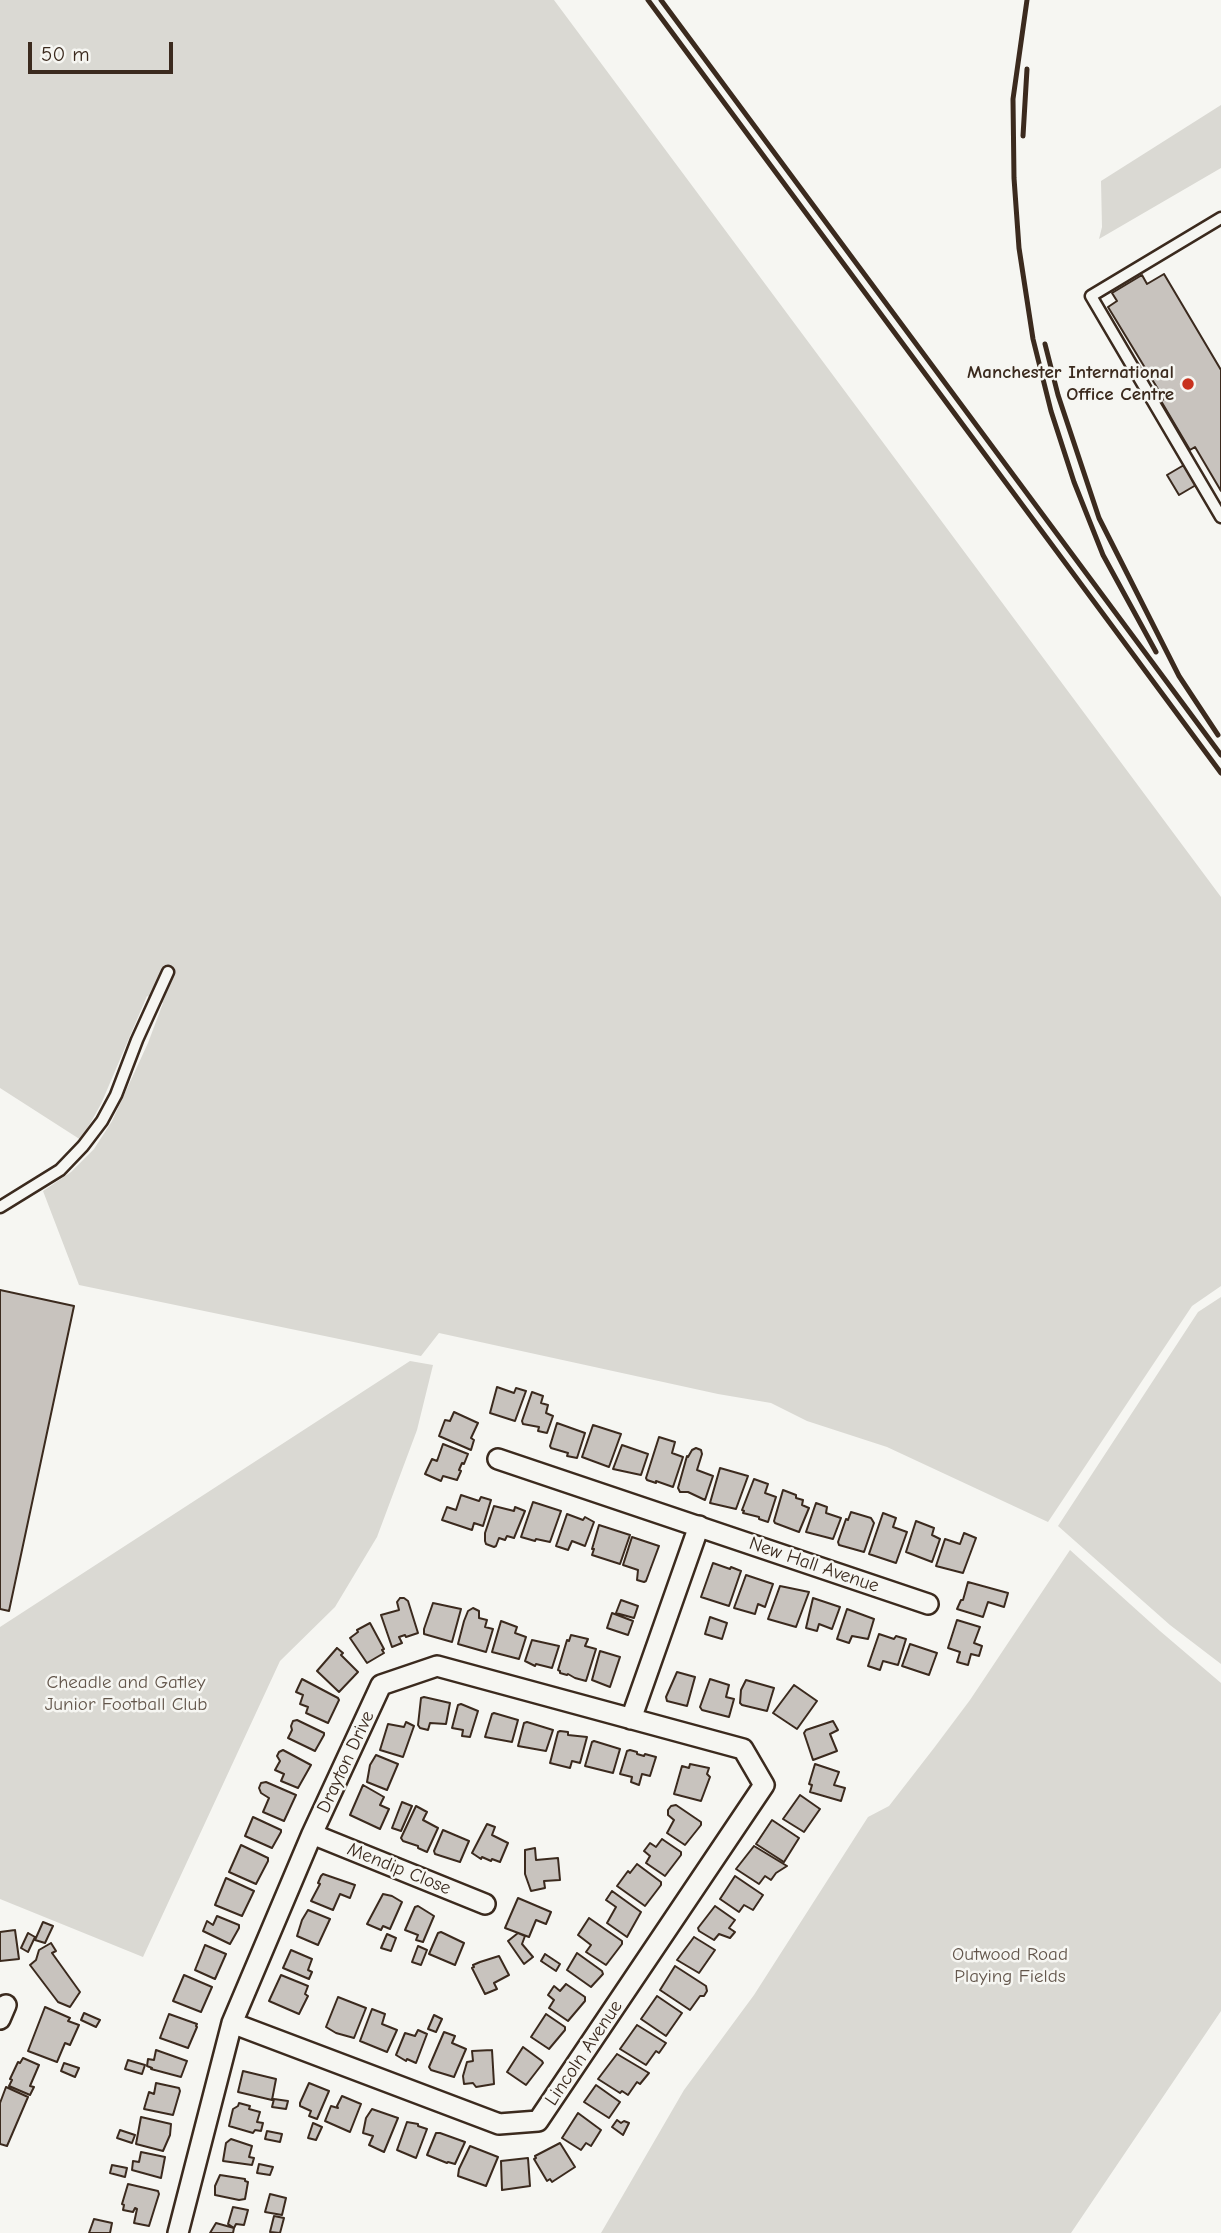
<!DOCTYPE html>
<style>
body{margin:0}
#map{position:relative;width:1221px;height:2233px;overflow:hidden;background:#f6f6f2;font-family:"Comic Neue",sans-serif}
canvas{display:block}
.scale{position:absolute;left:28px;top:42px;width:145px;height:32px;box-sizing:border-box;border:4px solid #3b2a1e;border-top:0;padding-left:9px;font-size:21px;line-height:24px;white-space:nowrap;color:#3b2a1e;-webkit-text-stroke:5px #f6f6f2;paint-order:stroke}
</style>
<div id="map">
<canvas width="1221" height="2233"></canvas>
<div class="scale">50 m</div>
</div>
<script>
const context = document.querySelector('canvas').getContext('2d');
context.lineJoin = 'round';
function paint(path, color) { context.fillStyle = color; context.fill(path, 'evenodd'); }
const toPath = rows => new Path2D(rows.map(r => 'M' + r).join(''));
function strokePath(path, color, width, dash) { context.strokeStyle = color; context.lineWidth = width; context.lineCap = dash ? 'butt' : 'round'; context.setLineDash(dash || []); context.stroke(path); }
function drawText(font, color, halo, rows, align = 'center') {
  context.font = font + ' "Comic Neue",sans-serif'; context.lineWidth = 5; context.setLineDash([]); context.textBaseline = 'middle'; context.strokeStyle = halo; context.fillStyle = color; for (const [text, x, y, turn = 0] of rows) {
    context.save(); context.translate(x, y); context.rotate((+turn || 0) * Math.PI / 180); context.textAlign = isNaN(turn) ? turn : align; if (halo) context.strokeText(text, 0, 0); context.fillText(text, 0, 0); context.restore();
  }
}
const green = toPath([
 [0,0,554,0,1221,897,1221,1286,1192,1306,1048,1522,887,1447,807,1421,771,1403,718,1394,439,1333,421,1356,79,1285,43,1191,71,1172,94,1149,112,1121,148,1043,163,1003,147,996,101,1104,81,1140,0,1088],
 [1221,105,1221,168,1099,239,1102,227,1101,181],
 [1221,1297,1221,1664,1170,1625,1058,1526,1198,1312],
 [410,1361,433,1365,417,1430,377,1537,335,1607,280,1661,143,1957,0,1899,0,1627],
 [1070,1550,1160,1631,1221,1683,1221,2011,1071,2233,601,2233,684,2090,754,1995,868,1817,889,1806,934,1748,970,1700]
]);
const building = toPath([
 [1164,274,1221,370,1221,491,1195,447,1190,450,1161,401,1164,399,1108,307,1117,301,1112,293,1142,275,1147,284,1164,274],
 [1184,465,1196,485,1179,495,1167,475,1184,465],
 [0,1290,74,1306,9,1611,0,1609,0,1290],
 [497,1387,514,1393,516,1388,526,1391,515,1421,490,1413,497,1387],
 [532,1392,543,1396,541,1403,548,1405,546,1413,553,1416,547,1433,538,1431,539,1427,523,1424,522,1421,532,1392],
 [454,1412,478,1423,471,1438,474,1440,471,1450,439,1436,445,1420,450,1421,454,1412],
 [557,1423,585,1433,577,1458,567,1456,568,1453,551,1448,550,1446,557,1423],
 [593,1425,621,1434,609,1467,582,1457,593,1425],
 [659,1437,675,1442,672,1453,683,1457,673,1487,656,1481,656,1483,647,1480,646,1478,659,1437],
 [443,1444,468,1454,464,1464,462,1463,459,1470,461,1471,457,1480,443,1476,441,1481,425,1474,432,1459,437,1461,443,1444],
 [622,1445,648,1454,641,1475,613,1469,622,1445],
 [696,1448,701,1450,702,1454,697,1470,713,1476,705,1500,688,1492,680,1492,678,1488,687,1456,688,1457,692,1450,696,1448],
 [720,1468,748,1476,736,1509,710,1503,720,1468],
 [754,1479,768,1484,765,1493,776,1497,768,1522,759,1519,759,1517,743,1513,744,1511,742,1510,754,1479],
 [783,1490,796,1495,796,1498,803,1500,802,1505,809,1508,799,1532,775,1523,774,1521,783,1490],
 [461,1495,479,1501,481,1497,491,1500,483,1526,474,1523,472,1530,442,1520,447,1507,456,1510,461,1495],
 [533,1502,561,1511,550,1542,536,1539,535,1541,521,1537,533,1502],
 [816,1503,827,1507,826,1513,841,1518,833,1539,806,1532,816,1503],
 [494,1506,514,1511,515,1507,525,1511,514,1538,507,1536,505,1540,499,1538,496,1546,494,1547,486,1544,485,1541,485,1533,494,1506],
 [851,1512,871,1518,874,1523,864,1552,839,1545,838,1542,846,1519,848,1520,851,1512],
 [883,1513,896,1518,893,1527,907,1532,896,1563,869,1554,883,1513],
 [567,1514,583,1520,585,1517,594,1522,585,1546,572,1541,568,1550,556,1546,567,1514],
 [916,1521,934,1528,932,1535,940,1539,932,1562,906,1552,916,1521],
 [599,1525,630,1535,620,1564,592,1555,594,1549,592,1549,599,1525],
 [964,1533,976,1538,963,1573,936,1566,945,1539,960,1544,964,1533],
 [632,1537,659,1546,646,1581,644,1582,637,1580,638,1570,623,1565,632,1537],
 [713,1563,730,1569,731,1567,741,1571,729,1606,701,1597,713,1563],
 [746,1575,773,1584,765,1607,758,1604,755,1614,734,1608,746,1575],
 [968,1582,1008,1593,1004,1607,988,1602,983,1617,957,1609,961,1600,963,1600,968,1582],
 [780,1586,809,1592,796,1627,768,1619,780,1586],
 [400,1598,404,1598,408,1601,418,1633,406,1637,405,1635,399,1637,402,1643,392,1647,381,1615,399,1610,397,1602,400,1598],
 [813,1598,840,1607,832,1629,819,1624,817,1631,806,1628,813,1598],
 [621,1600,638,1606,634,1618,616,1613,621,1600],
 [433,1603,461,1609,452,1642,424,1634,424,1629,433,1603],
 [473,1608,479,1611,479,1618,487,1620,485,1627,493,1629,486,1652,458,1644,464,1621,468,1611,473,1608],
 [847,1609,874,1619,868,1639,852,1636,849,1643,837,1639,847,1609],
 [612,1613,633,1621,628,1635,607,1628,612,1613],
 [710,1617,727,1623,722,1639,705,1634,710,1617],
 [957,1620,980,1627,974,1643,982,1646,979,1656,971,1654,968,1665,957,1662,960,1652,948,1648,957,1620],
 [501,1621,517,1627,515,1633,526,1637,519,1659,492,1652,501,1621],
 [370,1623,384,1649,382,1650,384,1653,367,1663,350,1638,358,1632,357,1630,370,1623],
 [879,1634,894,1639,896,1636,906,1639,898,1665,883,1661,880,1670,868,1666,879,1634],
 [571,1635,588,1639,585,1646,596,1649,586,1681,575,1678,568,1674,567,1675,560,1673,560,1671,558,1670,567,1640,569,1641,571,1635],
 [532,1640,559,1646,552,1668,536,1664,535,1666,525,1661,532,1640],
 [910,1644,937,1653,929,1675,902,1666,910,1644],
 [337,1648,343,1653,341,1655,358,1672,339,1692,317,1671,337,1648],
 [600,1651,620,1657,610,1687,592,1680,600,1651],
 [677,1672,695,1677,687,1706,667,1701,666,1697,677,1672],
 [302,1679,338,1698,339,1700,328,1723,306,1713,308,1707,300,1704,303,1695,296,1692,302,1679],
 [710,1679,729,1685,726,1697,734,1699,729,1717,702,1710,700,1707,710,1679],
 [746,1680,774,1688,767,1711,742,1705,740,1703,741,1690,746,1680],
 [794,1685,817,1701,797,1729,773,1713,794,1685],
 [424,1697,450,1703,446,1724,430,1723,428,1730,420,1728,418,1725,421,1698,424,1697],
 [461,1704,478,1711,470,1737,462,1736,463,1730,452,1728,458,1705,461,1704],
 [494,1713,518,1720,512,1742,485,1737,492,1714,494,1713],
 [297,1720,324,1733,324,1735,315,1751,288,1738,292,1730,291,1726,293,1721,297,1720],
 [833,1721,838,1730,830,1734,837,1751,813,1760,804,1733,806,1730,833,1721],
 [406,1722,414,1726,403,1757,380,1750,388,1724,404,1727,406,1722],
 [527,1722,553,1730,546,1751,518,1746,524,1723,527,1722],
 [560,1731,568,1732,568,1735,587,1737,580,1763,572,1761,570,1768,550,1763,558,1732,560,1731],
 [594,1741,620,1749,613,1773,585,1766,592,1742,594,1741],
 [283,1750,311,1765,298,1788,281,1781,284,1774,275,1770,280,1761,277,1756,279,1752,283,1750],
 [630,1750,637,1752,637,1754,644,1756,645,1754,656,1757,650,1776,642,1774,639,1785,631,1782,632,1777,620,1774,627,1751,630,1750],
 [376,1755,398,1764,387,1790,367,1782,370,1765,376,1755],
 [690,1764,709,1768,707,1774,710,1777,701,1801,674,1794,682,1766,689,1768,690,1764],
 [815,1764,839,1772,834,1785,845,1788,841,1801,810,1792,812,1785,809,1784,815,1764],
 [266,1782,296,1795,284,1821,263,1812,269,1798,261,1793,259,1788,261,1783,266,1782],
 [363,1785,384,1797,380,1805,389,1809,380,1829,350,1815,363,1785],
 [800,1795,820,1809,804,1832,783,1819,800,1795],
 [402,1802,412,1806,401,1831,392,1828,402,1802],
 [676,1805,701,1822,701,1825,685,1845,667,1833,674,1820,668,1815,668,1810,671,1806,676,1805],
 [416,1806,427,1812,423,1820,438,1828,427,1852,418,1848,418,1846,403,1841,401,1838,416,1806],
 [253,1817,281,1830,281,1832,272,1848,245,1836,253,1817],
 [772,1820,799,1838,784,1862,756,1844,772,1820],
 [487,1824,495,1827,492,1835,508,1843,500,1862,492,1859,491,1861,482,1857,481,1859,472,1853,487,1824],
 [443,1830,469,1841,460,1862,435,1854,434,1851,443,1830],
 [662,1839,681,1852,681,1855,665,1876,646,1863,650,1856,644,1851,650,1843,656,1847,662,1839],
 [241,1845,268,1858,268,1861,256,1884,229,1872,241,1845],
 [754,1846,787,1866,776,1873,771,1880,765,1876,759,1884,736,1869,754,1846],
 [535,1848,536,1860,558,1858,560,1880,544,1881,545,1888,531,1891,525,1874,525,1850,535,1848],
 [637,1864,661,1882,661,1885,645,1906,617,1886,628,1871,630,1873,637,1864],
 [323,1874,355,1885,350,1898,340,1894,333,1910,311,1901,320,1884,318,1883,321,1876,323,1874],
 [735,1876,763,1895,753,1910,744,1905,739,1912,720,1899,735,1876],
 [226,1878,254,1891,242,1916,215,1905,226,1878],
 [612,1891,641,1912,627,1937,607,1923,616,1907,606,1900,612,1891],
 [383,1894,392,1896,402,1902,390,1929,383,1926,381,1930,367,1924,383,1894],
 [518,1898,551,1912,546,1924,536,1920,529,1937,505,1928,518,1898],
 [418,1906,434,1916,423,1942,416,1940,418,1935,405,1930,415,1907,418,1906],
 [715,1906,735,1920,729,1928,735,1932,730,1938,719,1934,714,1940,699,1931,698,1928,715,1906],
 [308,1910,330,1919,318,1945,297,1936,302,1920,308,1910],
 [217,1916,239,1925,239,1928,230,1944,203,1931,207,1921,213,1925,217,1916],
 [589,1918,622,1941,622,1944,606,1965,586,1952,591,1945,578,1935,589,1918],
 [43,1922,53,1926,45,1943,35,1940,43,1922],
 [15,1930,19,1959,0,1961,0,1932,15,1930],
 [441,1932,464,1943,455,1965,429,1954,438,1933,441,1932],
 [28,1933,35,1937,28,1952,21,1948,28,1933],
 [518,1933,525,1936,522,1944,533,1957,524,1964,508,1941,518,1933],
 [387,1934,396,1938,391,1951,381,1948,387,1934],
 [694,1937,715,1950,699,1973,677,1960,694,1937],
 [51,1943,56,1951,52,1953,80,1992,70,2007,58,2002,30,1965,36,1960,39,1950,51,1943],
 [205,1945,226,1954,215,1979,195,1970,205,1945],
 [418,1946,427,1950,421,1965,412,1962,418,1946],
 [291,1950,312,1959,308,1970,312,1972,309,1979,283,1968,291,1950],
 [577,1953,602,1971,603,1974,591,1987,567,1970,577,1953],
 [545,1954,560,1964,556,1971,541,1961,545,1954],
 [499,1956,509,1975,494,1983,497,1989,485,1994,472,1968,474,1967,473,1965,480,1962,499,1956],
 [675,1966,706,1986,707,1991,704,1996,700,1996,690,2010,660,1990,675,1966],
 [184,1975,212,1987,201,2012,173,2001,184,1975],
 [281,1975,308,1986,305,1994,308,1996,299,2014,269,2001,281,1975],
 [566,1984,585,1997,585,2001,568,2021,549,2008,554,2000,548,1995,554,1986,560,1991,566,1984],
 [657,1996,682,2013,666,2036,641,2019,657,1996],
 [338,1997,366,2008,354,2038,336,2033,326,2027,338,1997],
 [45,2007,70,2018,68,2021,79,2025,70,2045,65,2043,57,2062,28,2051,45,2007],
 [372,2009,385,2014,382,2024,397,2030,387,2052,360,2041,372,2009],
 [84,2013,100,2020,96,2027,81,2020,84,2013],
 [169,2014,197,2024,196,2026,197,2027,188,2048,160,2038,169,2014],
 [546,2014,565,2027,565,2030,549,2049,531,2037,546,2014],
 [434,2015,442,2019,436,2032,428,2029,434,2015],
 [637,2025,666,2043,659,2053,656,2051,646,2065,620,2049,637,2025],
 [418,2030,427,2034,416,2063,407,2059,406,2061,396,2055,405,2033,415,2036,418,2030],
 [444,2032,455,2036,452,2043,466,2049,454,2077,431,2070,429,2067,444,2032],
 [523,2047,542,2061,543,2063,526,2085,507,2072,523,2047],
 [156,2050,187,2061,181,2077,151,2069,152,2068,147,2066,148,2059,154,2060,156,2050],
 [492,2050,494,2084,476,2087,473,2083,464,2084,463,2076,467,2062,473,2061,472,2051,492,2050],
 [617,2054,649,2073,640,2084,637,2082,628,2095,622,2091,620,2093,598,2079,617,2054],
 [23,2058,39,2065,30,2086,34,2087,30,2095,9,2086,12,2080,10,2079,18,2062,20,2063,23,2058],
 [128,2060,145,2065,142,2074,125,2069,128,2060],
 [64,2063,79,2068,75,2077,61,2071,64,2063],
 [243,2071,276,2079,272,2100,238,2092,243,2071],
 [156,2083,179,2088,180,2091,173,2115,144,2109,149,2092,154,2094,156,2083],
 [309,2083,329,2091,317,2119,309,2116,311,2111,300,2106,300,2103,309,2083],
 [596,2085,620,2102,609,2118,584,2102,596,2085],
 [6,2087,28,2097,7,2146,0,2144,0,2103,6,2087],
 [342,2096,361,2104,350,2132,325,2121,331,2106,338,2108,337,2106,342,2096],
 [274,2099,288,2101,286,2109,272,2107,274,2099],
 [239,2103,250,2106,249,2109,260,2112,257,2122,263,2123,261,2131,255,2130,253,2133,229,2126,233,2109,238,2106,239,2103],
 [372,2109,398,2118,384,2152,369,2145,373,2136,363,2133,366,2118,372,2109],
 [578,2113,601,2130,591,2146,586,2143,581,2150,562,2138,578,2113],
 [141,2117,171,2124,170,2135,163,2151,136,2144,141,2117],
 [617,2120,621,2123,624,2121,629,2123,623,2135,612,2127,617,2120],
 [407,2122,418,2124,418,2126,427,2129,416,2158,397,2150,407,2122],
 [313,2123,322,2127,316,2140,308,2138,313,2123],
 [120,2130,135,2135,132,2143,117,2138,120,2130],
 [267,2131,282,2134,280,2142,265,2139,267,2131],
 [436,2133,440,2133,465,2142,455,2164,448,2162,447,2163,427,2155,436,2133],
 [231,2139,252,2146,249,2157,254,2158,252,2165,223,2161,226,2143,231,2139],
 [560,2143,575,2167,552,2182,550,2179,547,2181,534,2159,536,2158,535,2156,560,2143],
 [470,2146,498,2157,486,2186,458,2176,459,2169,470,2146],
 [141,2152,165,2157,161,2178,132,2170,133,2161,139,2162,141,2152],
 [528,2158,530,2186,502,2190,501,2161,528,2158],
 [259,2164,273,2167,270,2175,257,2173,259,2164],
 [112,2165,127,2168,125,2177,110,2173,112,2165],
 [220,2175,245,2179,245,2181,248,2182,245,2199,239,2200,215,2195,215,2186,220,2175],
 [128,2184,158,2191,159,2194,149,2226,134,2223,137,2209,135,2208,133,2212,123,2210,124,2205,122,2204,128,2184],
 [270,2194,286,2198,282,2215,265,2212,270,2194],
 [233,2207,248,2210,244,2225,236,2224,234,2228,228,2224,233,2207],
 [274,2216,284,2218,280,2233,270,2232,274,2216],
 [94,2219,112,2223,110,2233,89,2233,94,2219],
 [216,2223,234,2228,233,2233,210,2233,216,2223]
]);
const service = toPath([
 [1221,218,1091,296,1221,517],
 [0,1207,60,1170,83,1146,102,1121,116,1095,137,1040,168,972]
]);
const minor = toPath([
 [498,1459,928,1604],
 [631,1719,699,1526],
 [312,1834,485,1904],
 [0,2019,6,2005],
 [178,2233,232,2023,312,1834,381,1685,437,1666,743,1749,764,1785,538,2121,499,2124,232,2023]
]);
const rail = toPath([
 [648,0,1221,773],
 [661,0,1221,755],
 [1027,0,1013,99,1014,178,1019,248,1033,339,1051,411,1074,482,1103,555,1156,652],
 [1023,136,1027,69],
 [1045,344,1058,395,1099,518,1179,676,1218,735]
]);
const markers = [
 [1188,384,7,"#c8321e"]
];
const poiNames = [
 ["Manchester International",1174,373],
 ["Office Centre",1174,395]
];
const streetNames = [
 ["New Hall Avenue",814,1565,19],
 ["Drayton Drive",346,1762,-65],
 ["Mendip Close",399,1869,22],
 ["Lincoln Avenue",584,2053,-56]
];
const parkNames = [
 ["Cheadle and Gatley",126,1683],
 ["Junior Football Club",126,1705],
 ["Outwood Road",1010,1955],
 ["Playing Fields",1010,1977]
];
paint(green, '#dad9d3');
paint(building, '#c8c3be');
strokePath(building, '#3b2a1e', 2);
strokePath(service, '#3b2a1e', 15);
strokePath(minor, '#3b2a1e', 24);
strokePath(service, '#f6f6f2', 10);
strokePath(minor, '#f6f6f2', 19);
strokePath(rail, '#3b2a1e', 5);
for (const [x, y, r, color] of markers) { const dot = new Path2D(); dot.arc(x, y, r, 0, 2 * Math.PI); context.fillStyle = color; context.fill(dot); strokePath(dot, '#f6f6f2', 2.5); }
drawText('bold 19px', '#3b2a1e', '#f6f6f2', poiNames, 'right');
drawText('19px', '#3b2a1e', '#f6f6f2', streetNames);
drawText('19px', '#63564b', '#f6f6f2', parkNames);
</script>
